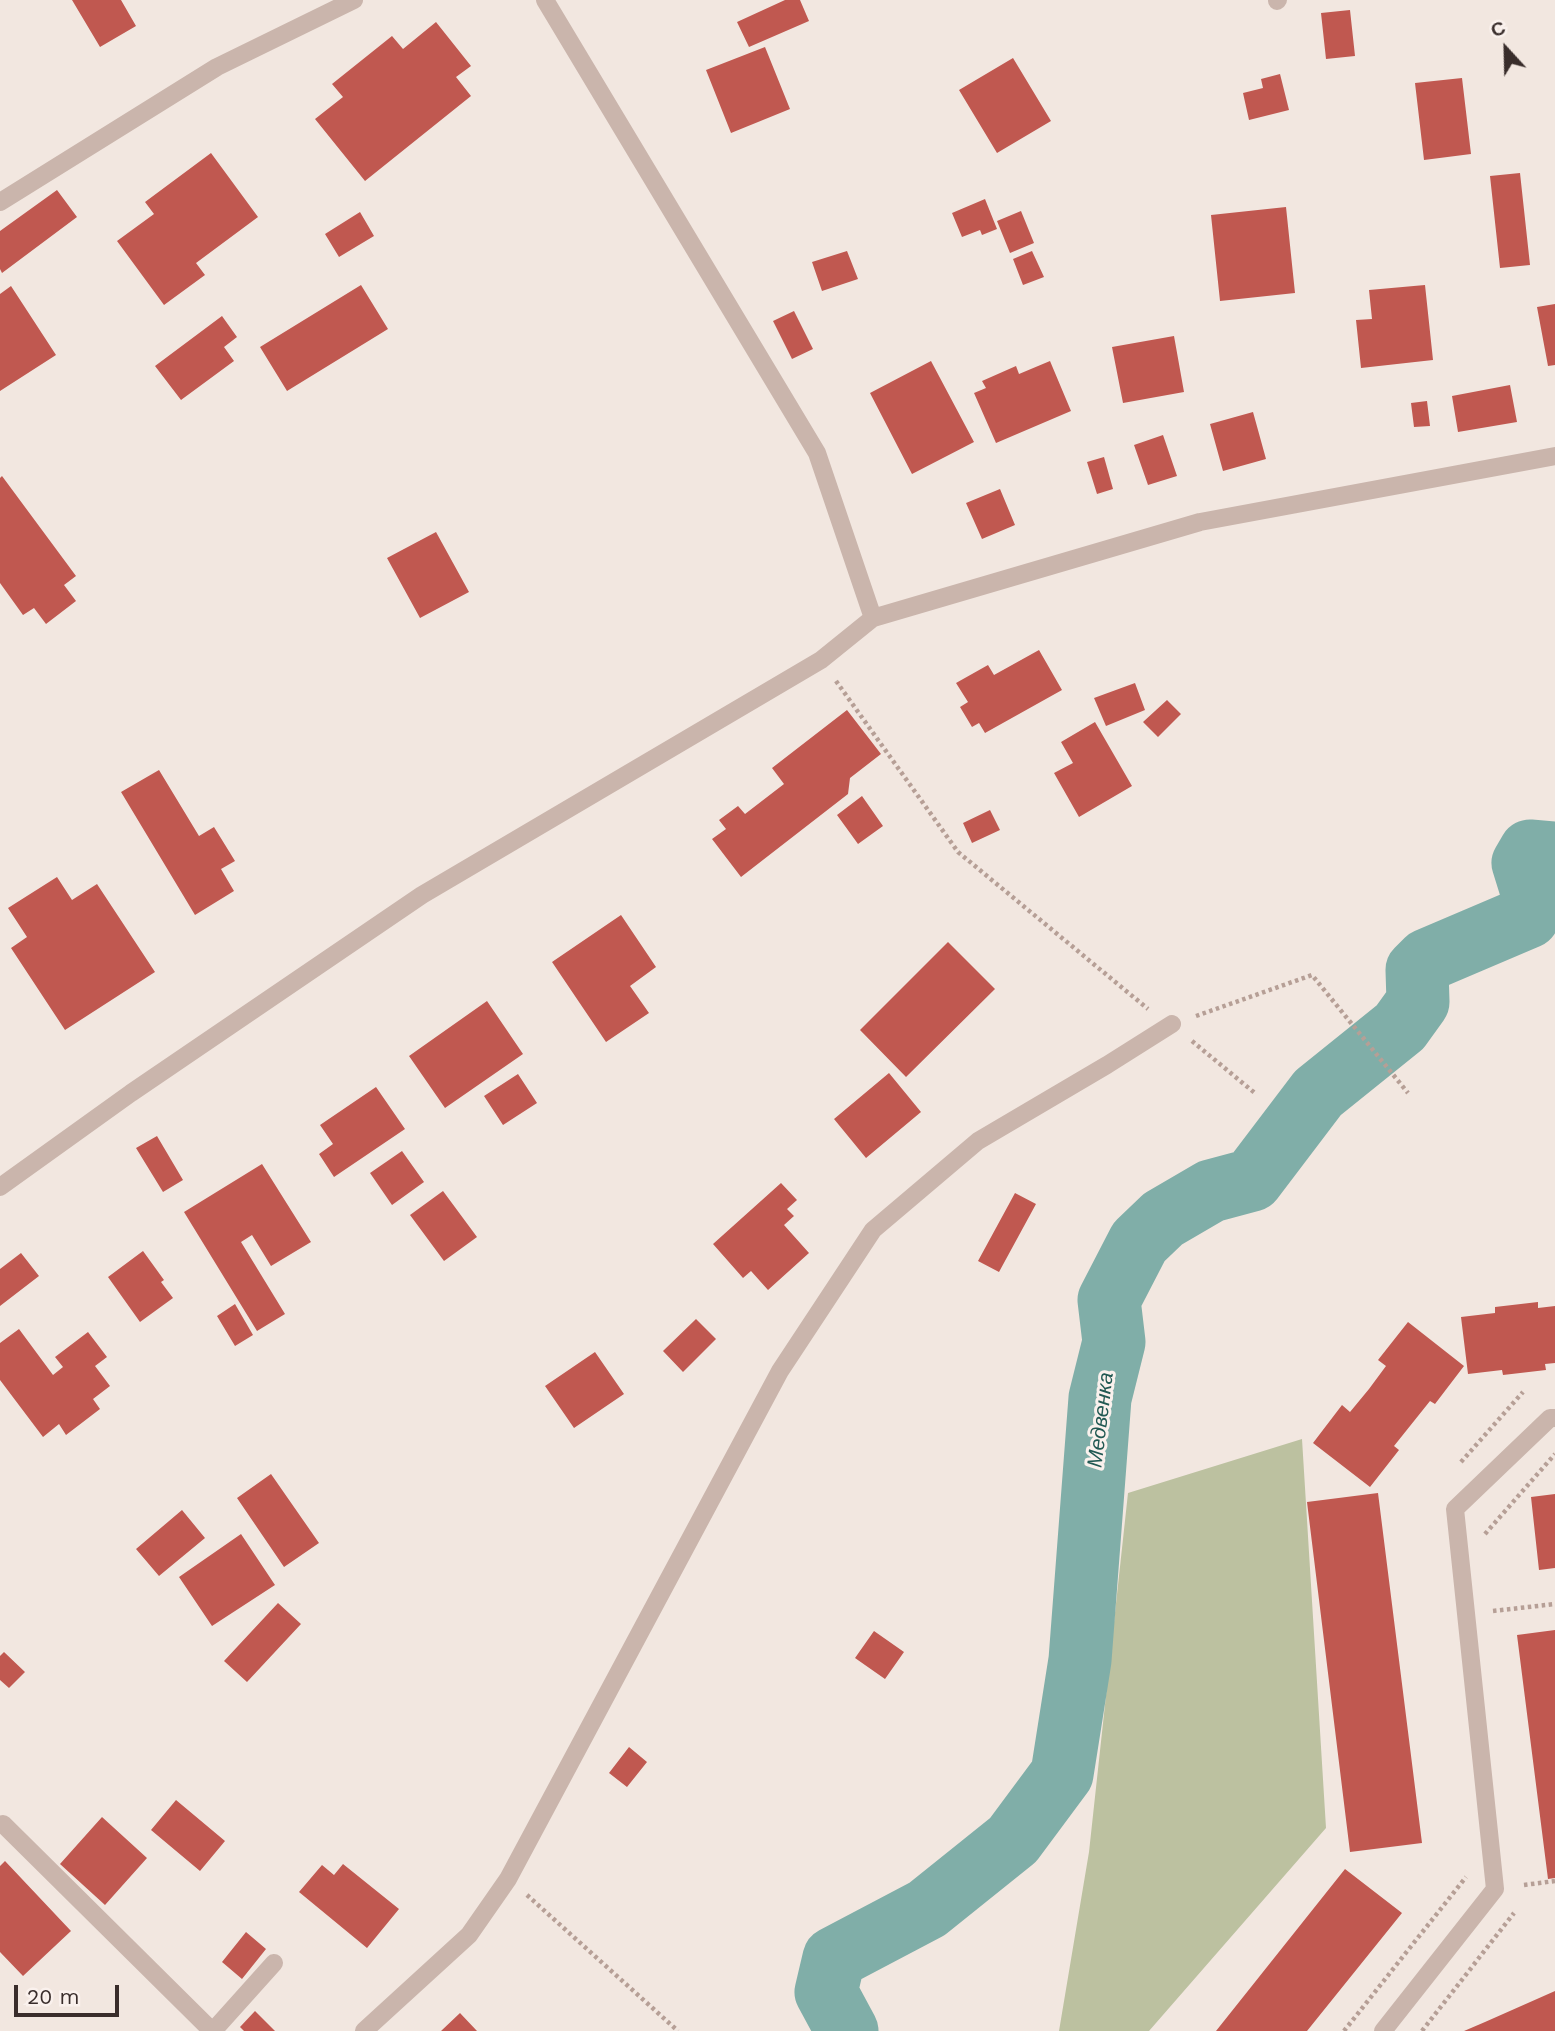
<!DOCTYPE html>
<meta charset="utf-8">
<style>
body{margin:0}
#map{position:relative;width:1555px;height:2031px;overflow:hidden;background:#f2e7e0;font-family:"Work Sans",sans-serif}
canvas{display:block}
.north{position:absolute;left:1471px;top:14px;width:70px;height:70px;-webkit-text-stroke:5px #faf1ed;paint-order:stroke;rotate:338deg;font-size:19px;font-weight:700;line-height:28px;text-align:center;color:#392d2b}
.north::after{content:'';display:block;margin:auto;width:24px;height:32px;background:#392d2b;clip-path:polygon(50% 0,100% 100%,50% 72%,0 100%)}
.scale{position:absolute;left:14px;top:1985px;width:105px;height:32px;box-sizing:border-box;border:4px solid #392d2b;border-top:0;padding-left:9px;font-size:21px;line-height:24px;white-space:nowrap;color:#392d2b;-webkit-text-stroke:5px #faf1ed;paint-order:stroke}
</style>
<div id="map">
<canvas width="1555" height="2031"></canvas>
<div class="north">С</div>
<div class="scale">20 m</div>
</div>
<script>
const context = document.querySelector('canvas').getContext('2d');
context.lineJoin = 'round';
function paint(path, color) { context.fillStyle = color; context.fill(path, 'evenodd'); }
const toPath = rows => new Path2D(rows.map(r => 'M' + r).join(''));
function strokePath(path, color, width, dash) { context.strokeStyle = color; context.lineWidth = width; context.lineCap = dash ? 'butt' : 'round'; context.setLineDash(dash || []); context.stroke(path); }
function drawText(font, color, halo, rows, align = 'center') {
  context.font = font + ' "Work Sans",sans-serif'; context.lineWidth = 6; context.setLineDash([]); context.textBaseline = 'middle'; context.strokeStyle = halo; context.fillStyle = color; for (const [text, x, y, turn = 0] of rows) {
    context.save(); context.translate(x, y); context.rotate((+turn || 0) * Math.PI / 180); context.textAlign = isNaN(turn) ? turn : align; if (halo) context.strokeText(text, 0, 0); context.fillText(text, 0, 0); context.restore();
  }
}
const green = toPath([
 [1302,1439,1326,1828,1149,2031,1059,2031,1089,1852,1128,1493]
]);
const river = toPath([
 [847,2031,826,1992,834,1958,927,1909,1013,1840,1062,1774,1080,1660,1100,1398,1114,1342,1109,1300,1139,1242,1163,1219,1211,1191,1252,1180,1318,1093,1400,1027,1418,1002,1417,970,1427,960,1528,917,1536,905,1523,863,1530,851,1555,853]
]);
const building = toPath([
 [72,0,121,0,136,26,100,47],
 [785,0,800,0,809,21,749,47,737,22],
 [1350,10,1355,56,1326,59,1321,13],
 [436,22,471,66,456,77,471,96,365,181,315,119,343,97,332,84,392,36,403,49],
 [765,47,790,109,731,133,706,70],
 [1013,58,1051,121,997,153,959,90],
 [1280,74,1289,110,1249,120,1243,93,1263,88,1261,79],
 [1462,78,1471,154,1424,160,1415,83],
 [211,153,258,217,196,263,205,275,164,305,117,241,154,214,145,202],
 [1520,173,1530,265,1500,268,1490,176],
 [57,190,77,217,2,273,0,269,0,231],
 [985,199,997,229,982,235,980,230,962,237,952,213],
 [1286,207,1295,293,1220,301,1211,215],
 [1021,211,1034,243,1010,253,997,221],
 [360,212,374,236,339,257,325,234],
 [847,251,858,279,822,291,812,262],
 [1032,251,1044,277,1023,285,1013,259],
 [361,285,388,329,287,391,260,347],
 [1425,285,1433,360,1361,368,1356,320,1372,319,1369,290],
 [11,286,56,355,0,391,0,294],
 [1555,304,1555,365,1548,366,1537,307],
 [794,311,813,349,792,359,773,321],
 [222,316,237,337,224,347,234,361,181,400,155,366],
 [1174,336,1184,392,1123,403,1112,347],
 [931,361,974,442,912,474,870,393],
 [1050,361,1071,411,996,443,974,393,986,388,982,381,1016,366,1019,374],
 [1510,385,1517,422,1458,432,1452,396],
 [1427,401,1430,426,1414,427,1411,403],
 [1253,412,1266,459,1223,471,1210,424],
 [1163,435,1177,476,1148,485,1134,445],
 [1104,457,1113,489,1097,494,1087,462],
 [2,476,76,576,64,585,76,601,46,624,34,608,23,615,0,583,0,478],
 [1000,489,1015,525,982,539,966,503],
 [436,532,469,592,420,618,387,558],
 [1039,650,1062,690,985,733,979,723,972,727,960,707,968,702,956,683,988,665,994,675],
 [1135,683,1145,710,1106,726,1094,698],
 [1167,700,1181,714,1158,737,1143,722],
 [847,710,881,754,850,778,848,794,741,877,712,839,726,829,719,820,738,806,745,814,784,784,772,768],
 [1095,722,1132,786,1079,817,1054,773,1073,763,1061,742],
 [159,770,199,836,214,827,235,861,221,869,234,891,195,915,121,792],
 [862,796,883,826,858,844,837,815],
 [990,810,1000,830,972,843,963,823],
 [57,877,72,900,97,884,155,972,65,1030,11,948,27,937,8,908],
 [621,915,656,967,630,986,649,1013,606,1042,552,962],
 [948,942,995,989,906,1077,860,1030],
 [487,1001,523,1054,445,1108,409,1056],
 [889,1073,921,1112,866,1158,834,1119],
 [518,1074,537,1103,503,1125,484,1096],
 [376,1087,405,1129,334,1177,319,1154,333,1144,320,1125],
 [157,1136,183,1180,163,1192,136,1148],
 [402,1151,424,1182,392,1205,370,1173],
 [262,1164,311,1242,271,1266,252,1235,241,1242,285,1314,257,1331,184,1212],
 [781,1183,797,1200,787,1209,794,1216,784,1225,809,1253,768,1290,751,1271,743,1278,713,1244],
 [443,1191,477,1237,444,1261,410,1215],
 [1015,1193,1036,1204,999,1272,978,1261],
 [143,1251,164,1280,161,1282,173,1298,140,1322,108,1277],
 [21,1253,39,1276,0,1306,0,1269],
 [1538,1302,1538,1308,1555,1306,1555,1363,1545,1364,1546,1370,1503,1375,1502,1370,1468,1374,1461,1317,1495,1313,1495,1307],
 [235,1304,253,1335,235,1346,217,1316],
 [696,1319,716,1339,683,1372,663,1351],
 [1408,1322,1464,1366,1435,1404,1430,1401,1394,1446,1399,1450,1370,1487,1313,1443,1342,1405,1350,1412,1369,1389,1386,1366,1378,1360],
 [19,1329,53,1375,63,1367,55,1357,88,1332,107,1357,95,1366,110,1386,93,1399,100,1409,66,1435,59,1424,43,1437,0,1380,0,1343],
 [595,1352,624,1394,574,1428,545,1386],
 [271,1474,319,1543,284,1567,237,1498],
 [1378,1493,1422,1843,1350,1852,1307,1502],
 [1555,1494,1555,1568,1539,1570,1531,1497],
 [182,1510,205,1538,159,1576,136,1549],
 [241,1534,275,1585,212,1626,179,1577],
 [278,1603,301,1624,247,1682,224,1661],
 [1555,1630,1555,1878,1548,1879,1517,1635],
 [874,1631,904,1652,885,1679,855,1658],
 [4,1652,25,1672,9,1688,0,1680,0,1656],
 [629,1747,647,1762,627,1787,609,1773],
 [176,1800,225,1841,200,1871,151,1830],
 [102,1817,147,1858,105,1905,60,1864],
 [5,1861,71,1931,23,1976,0,1952,0,1866],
 [343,1864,399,1909,367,1948,299,1892,322,1865,334,1875],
 [1345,1869,1402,1913,1307,2031,1216,2031],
 [246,1932,266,1949,242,1979,222,1962],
 [1555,1991,1555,2031,1464,2031,1485,2022],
 [255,2011,275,2031,244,2031,240,2027],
 [460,2013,477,2031,441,2031]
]);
const path = toPath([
 [836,681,958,852,1148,1009],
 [1196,1016,1312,975,1408,1093],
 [1192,1041,1256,1094],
 [1461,1462,1523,1392],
 [1485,1534,1555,1454],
 [1493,1611,1555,1604],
 [1524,1885,1555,1881],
 [527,1895,678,2031],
 [1344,2031,1466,1877],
 [1422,2031,1514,1913]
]);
const minor = toPath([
 [545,0,817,453,873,618],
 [1277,1,1278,0],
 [0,202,217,67,354,0],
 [0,1187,131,1093,422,895,821,660,873,618,1200,522,1555,456],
 [3,1824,212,2031],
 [213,2031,274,1963],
 [364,2031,469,1935,508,1879,780,1371,873,1230,978,1141,1107,1065,1172,1024],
 [1383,2031,1495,1889,1455,1509,1550,1418,1555,1418]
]);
const waterNames = [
 ["Медвенка",1101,1420,-83]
];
paint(green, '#bcc1a0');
strokePath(river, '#80aea8', 63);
paint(building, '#c05850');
strokePath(path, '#b69f96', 4.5, [3.5, 3.5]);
strokePath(minor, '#cab5ac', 18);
drawText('italic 21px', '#225953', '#faf1ed', waterNames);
</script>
